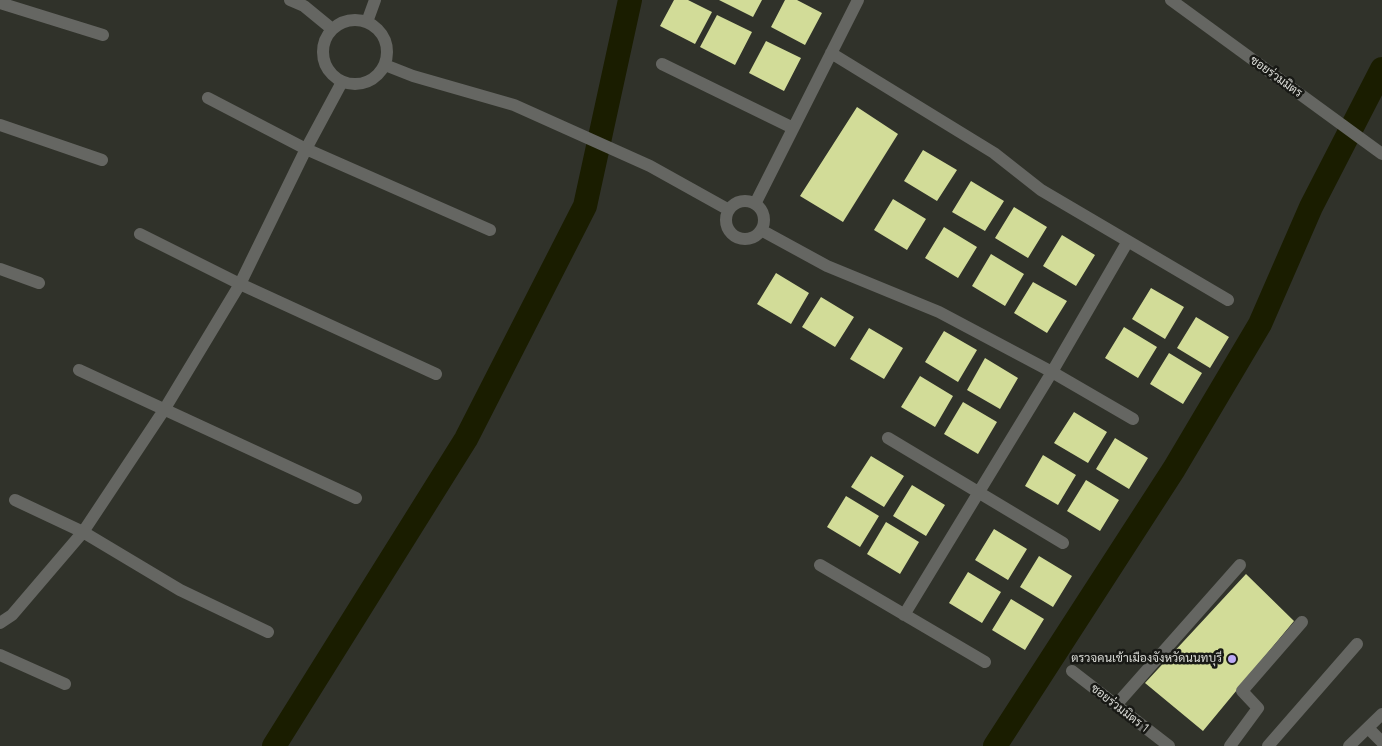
<!DOCTYPE html>
<meta charset="utf-8">
<style>
body{margin:0}
canvas{display:block;background:#30322a}
</style>
<canvas width="1382" height="746"></canvas>
<script>
const context = document.querySelector('canvas').getContext('2d');
context.lineJoin = 'round';
const toPath = rows => new Path2D(rows.map(r => 'M' + r).join(''));
function strokePath(path, color, width, dash) { context.strokeStyle = color; context.lineWidth = width; context.lineCap = dash ? 'butt' : 'round'; context.setLineDash(dash || []); context.stroke(path); }
function paint(path, color) { context.fillStyle = color; context.fill(path, 'evenodd'); }
function drawText(font, color, halo, rows, align = 'center') {
  context.font = font + ' "Open Sans",Sarabun,sans-serif'; context.lineWidth = 5; context.setLineDash([]); context.textBaseline = 'middle'; context.strokeStyle = halo; context.fillStyle = color; for (const [text, x, y, turn = 0] of rows) {
    context.save(); context.translate(x, y); context.rotate((+turn || 0) * Math.PI / 180); context.textAlign = isNaN(turn) ? turn : align; if (halo) context.strokeText(text, 0, 0); context.fillText(text, 0, 0); context.restore();
  }
}
const canal = toPath([
 [274,746,466,439,585,206,630,0],
 [995,746,1174,469,1260,324,1311,207,1382,69]
]);
const building = toPath([
 [674,0,688,0,712,12,695,44,660,26],
 [719,0,762,0,753,17],
 [785,0,797,0,822,13,805,45,771,27],
 [717,15,752,32,735,65,700,47],
 [766,41,801,58,784,91,749,73],
 [857,107,898,134,843,222,800,196],
 [923,150,957,170,937,201,904,181],
 [971,181,1004,201,985,231,952,212],
 [893,199,926,219,907,250,874,230],
 [1014,207,1047,227,1028,258,995,238],
 [944,227,977,247,958,278,925,258],
 [1062,235,1095,255,1076,286,1043,266],
 [991,254,1024,274,1005,306,972,286],
 [776,273,809,293,791,324,757,304],
 [1033,282,1067,301,1047,333,1014,313],
 [1151,288,1184,307,1165,339,1132,319],
 [821,297,854,317,835,347,802,327],
 [1196,317,1229,337,1210,368,1177,348],
 [1124,327,1157,347,1138,378,1105,358],
 [869,328,903,348,884,379,850,359],
 [944,331,977,350,958,382,925,362],
 [1169,353,1202,373,1183,404,1150,384],
 [985,358,1018,378,1000,409,967,390],
 [920,376,953,396,935,427,901,407],
 [963,402,997,422,978,454,944,434],
 [1074,412,1107,432,1088,463,1054,443],
 [1115,438,1148,458,1129,489,1096,469],
 [1043,455,1076,475,1058,505,1025,486],
 [871,456,904,476,884,507,851,487],
 [1086,480,1119,500,1100,531,1067,511],
 [912,485,945,505,926,536,893,516],
 [846,496,879,516,860,547,827,527],
 [886,522,919,542,900,574,867,554],
 [994,529,1027,549,1008,580,975,560],
 [1039,556,1072,576,1053,607,1020,587],
 [968,572,1001,592,982,623,949,603],
 [1246,574,1294,621,1203,731,1145,683],
 [1011,599,1044,619,1025,650,992,630]
]);
const minor = toPath([
 [290,0,304,6,332,29],
 [1171,0,1382,154],
 [0,3,103,35],
 '323 52a32 32 0 1 1 64 0a32 32 0 1 1-64 0Z',
 [367,22,375,0],
 [831,53,994,153,1041,190,1228,300],
 [662,64,793,128],
 [385,65,413,76,514,105,650,166,729,210],
 [208,98,306,149,490,230],
 [0,125,102,160],
 '726 220a19 19 0 1 1 38 0a19 19 0 1 1-38 0Z',
 [755,204,858,0],
 [761,230,827,266,939,312,1052,372,1133,419],
 [140,234,240,284,436,374],
 [0,269,39,283],
 [79,370,356,498],
 [888,438,1063,543],
 [15,500,83,532,180,590,268,632],
 [820,565,985,662],
 [904,615,1052,372,1128,241],
 [0,623,12,615,83,532,164,410,240,284,306,149,342,82],
 [0,655,65,684],
 [1072,671,1169,746],
 [1116,705,1240,565],
 [1368,728,1382,742],
 [1230,746,1258,708,1242,691,1302,622],
 [1268,746,1357,644],
 [1349,746,1382,714]
]);
const markers = [
 [1232,659,5,"#bcaaf5"]
];
const streetNames = [
 ["ซอยร่วมมิตร",1276,77,36],
 ["ซอยร่วมมิตร 1",1120,709,38]
];
const poiNames = [
 ["ตรวจคนเข้าเมืองจังหวัดนนทบุรี",1222,659]
];
strokePath(canal, '#1a1d00', 24);
paint(building, '#d2dc98');
strokePath(minor, '#656662', 12);
for (const [x, y, r, color] of markers) { const dot = new Path2D(); dot.arc(x, y, r, 0, 2 * Math.PI); context.fillStyle = color; context.fill(dot); strokePath(dot, '#181915', 2); }
drawText('12px', '#dbdcd7', '#181915', streetNames);
drawText('12px', '#dbdcd7', '#181915', poiNames, 'right');
</script>
